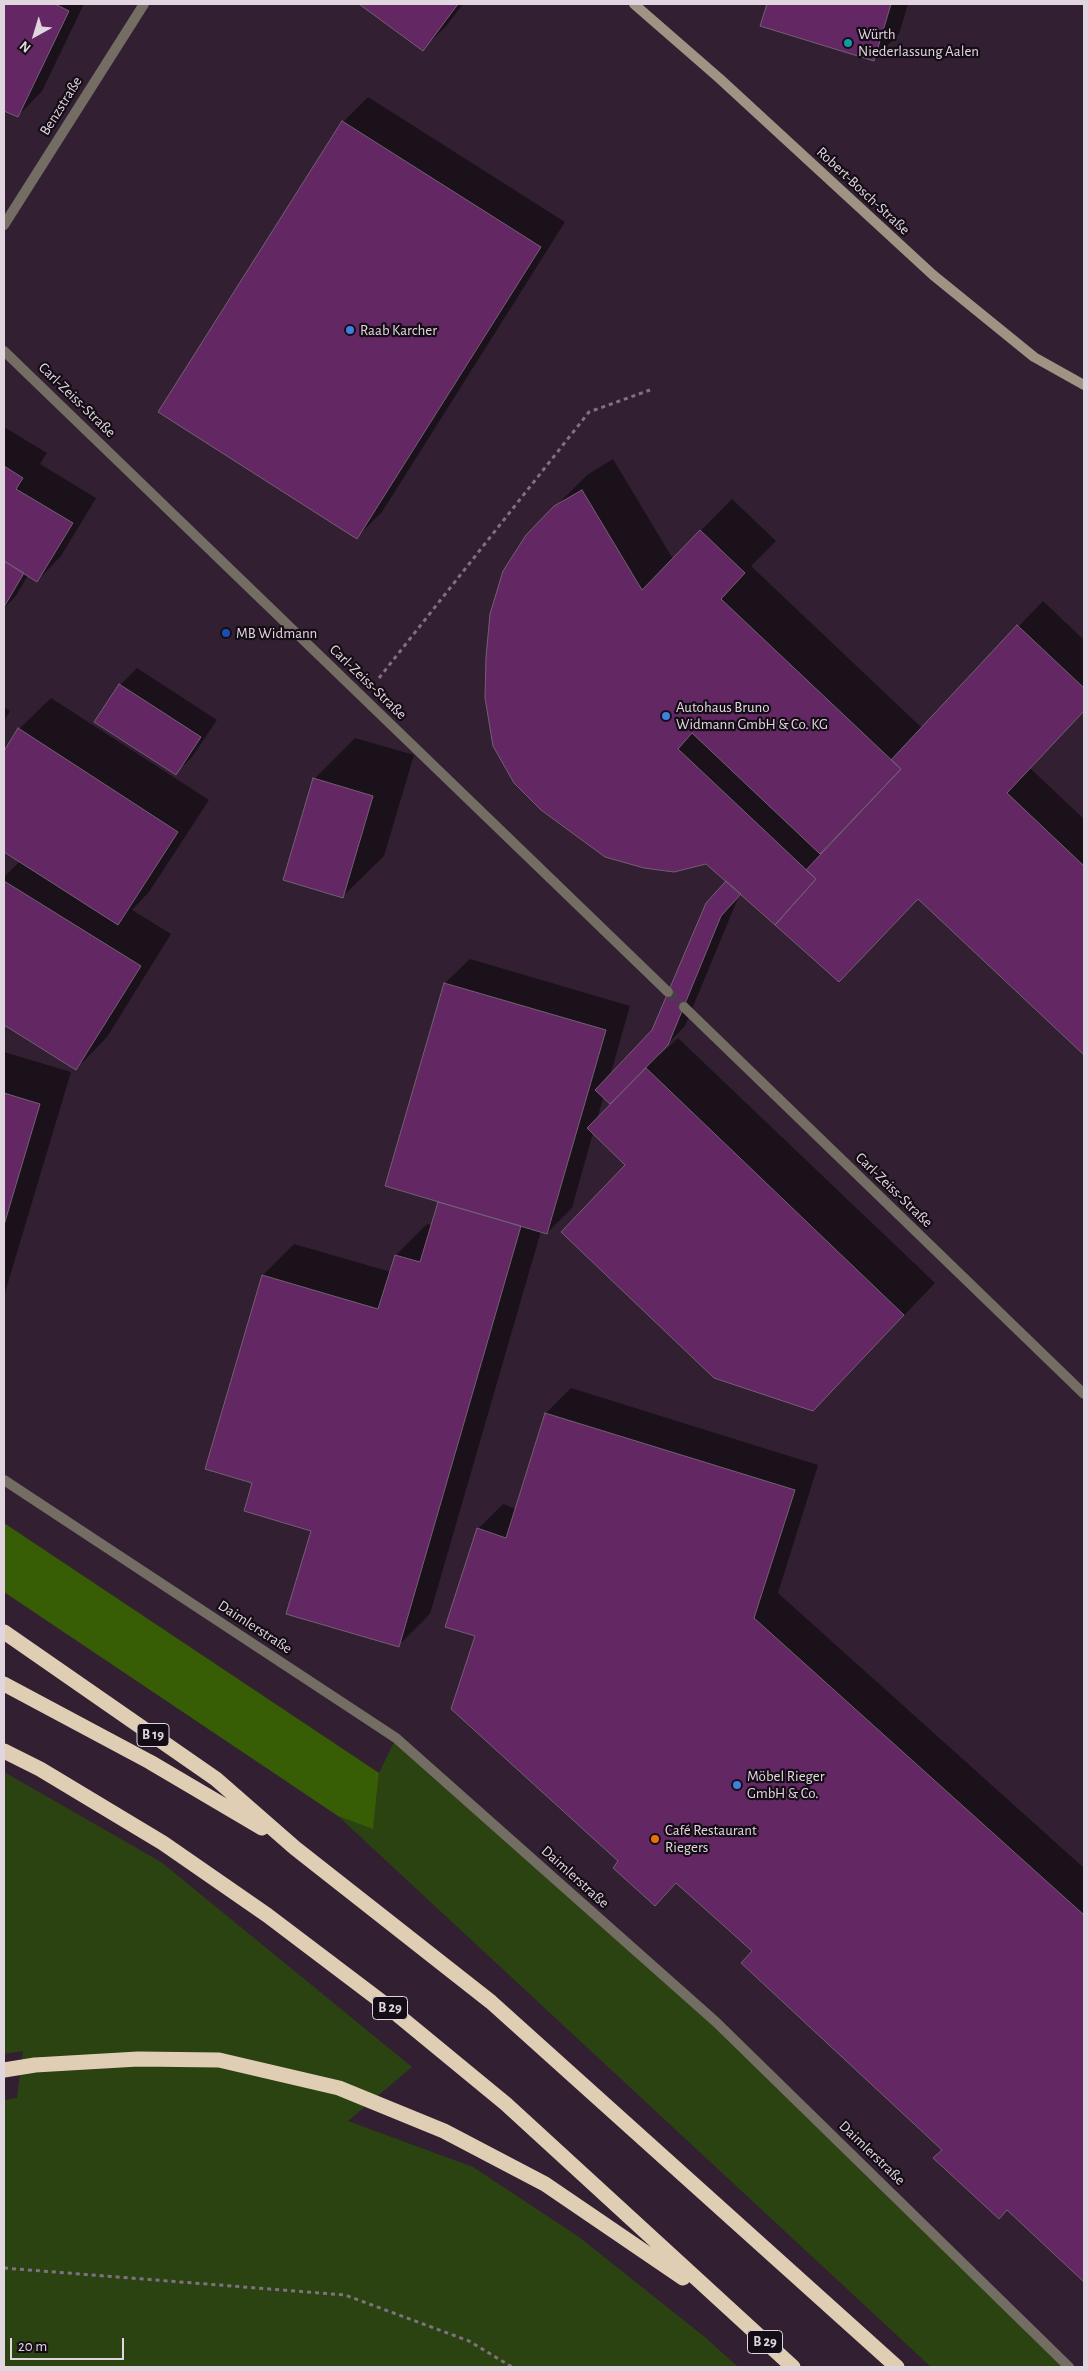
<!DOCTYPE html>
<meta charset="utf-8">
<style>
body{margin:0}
#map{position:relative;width:1088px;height:2371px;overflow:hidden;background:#322032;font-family:"Alegreya Sans",sans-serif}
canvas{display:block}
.frame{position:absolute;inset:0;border:5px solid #e1d5e0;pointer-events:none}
.north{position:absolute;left:10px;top:10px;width:50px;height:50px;-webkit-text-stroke:4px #150d15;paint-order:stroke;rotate:219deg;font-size:14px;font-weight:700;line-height:20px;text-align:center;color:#e1d5e0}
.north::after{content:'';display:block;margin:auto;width:18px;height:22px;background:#e1d5e0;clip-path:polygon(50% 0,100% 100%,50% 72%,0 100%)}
.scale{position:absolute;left:10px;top:2338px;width:114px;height:22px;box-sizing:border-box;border:2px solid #e1d5e0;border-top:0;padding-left:6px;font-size:15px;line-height:18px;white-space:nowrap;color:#e1d5e0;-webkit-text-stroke:4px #150d15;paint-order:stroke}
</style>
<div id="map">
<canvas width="1088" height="2371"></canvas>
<div class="frame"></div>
<div class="north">N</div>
<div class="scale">20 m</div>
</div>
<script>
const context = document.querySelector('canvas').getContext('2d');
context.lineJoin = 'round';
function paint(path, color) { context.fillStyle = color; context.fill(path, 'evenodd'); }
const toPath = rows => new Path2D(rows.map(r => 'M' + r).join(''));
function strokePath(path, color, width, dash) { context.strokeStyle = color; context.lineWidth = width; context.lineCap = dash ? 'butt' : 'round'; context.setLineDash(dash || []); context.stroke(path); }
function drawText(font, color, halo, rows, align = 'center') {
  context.font = font + ' "Alegreya Sans",sans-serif'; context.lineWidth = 4.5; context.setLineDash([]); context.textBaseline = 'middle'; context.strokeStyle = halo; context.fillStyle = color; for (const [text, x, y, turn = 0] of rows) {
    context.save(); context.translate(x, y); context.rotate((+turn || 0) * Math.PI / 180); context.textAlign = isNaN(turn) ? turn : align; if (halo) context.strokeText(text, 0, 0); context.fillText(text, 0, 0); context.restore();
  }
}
const green = toPath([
 [396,1738,716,2022,1069,2367,931,2367,338,1816,373,1828,379,1773],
 [4,1772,161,1862,412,2067,348,2121,473,2167,579,2237,706,2338,738,2367,4,2367,4,2100,17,2098,23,2051,4,2054]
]);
const forest = toPath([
 [4,1523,379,1773,373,1829,338,1816,4,1592]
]);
const shadow = toPath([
 [4,4,84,4,42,91,18,116,4,109],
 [361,4,463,4,447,25,423,49],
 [768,4,908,4,899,34,874,59,762,25],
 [368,97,565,222,382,512,357,537,160,412,343,122],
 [4,427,47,453,40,464,96,498,61,556,37,581,28,575,16,596,4,608],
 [613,459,673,559,732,499,776,541,751,566,922,728,1043,601,1084,640,1084,711,1030,768,1084,819,1084,1054,918,898,742,894,738,898,685,1026,658,1054,660,1055,678,1038,935,1283,844,1378,593,1133,572,1208,547,1233,541,1231,430,1614,399,1645,312,1530,254,1482,263,1275,294,1244,391,1272,396,1255,427,1224,432,1225,439,1201,445,983,470,959,630,1006,610,1076,653,1031,728,881,555,507,587,475],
 [604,1096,612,1104,597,1119],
 [137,668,217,720,192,757,175,774,96,721,120,685],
 [51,698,209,800,149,892,132,910,171,934,107,1037,76,1069,4,1023,4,877,20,861,4,850,4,753,19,729],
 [4,707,10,711,4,721],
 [355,738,414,755,384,856,342,897,314,779],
 [4,1052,71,1072,4,1296],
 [571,1388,818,1465,778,1593,1084,1868,1084,2280,943,2150,753,1951,678,1882,655,1905,619,1861,476,1636,478,1529,503,1504,516,1509,546,1413]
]);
const building = toPath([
 [4,4,55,4,69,11,18,117,4,111,4,4],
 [359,4,458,4,423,51,359,4],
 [767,4,891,4,874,61,760,26,767,4],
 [342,121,541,247,357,539,158,412,342,121],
 [4,466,23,478,16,489,73,523,37,582,4,561,4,466],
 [582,490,642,590,700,530,745,573,721,599,901,769,820,854,692,733,678,749,816,879,775,925,706,864,674,872,644,868,605,857,541,810,514,783,493,746,485,698,486,657,490,614,503,571,526,535,554,506,582,490],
 [4,561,24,573,4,607,4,561],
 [1017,625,1084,688,1084,711,1007,793,1084,866,1084,1055,918,899,839,982,775,925,816,879,806,870,901,769,891,760,1017,625],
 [119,684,201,737,176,775,94,722,119,684],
 [18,728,178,832,118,925,4,852,4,751,18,728],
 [313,778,373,796,343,898,283,880,313,778],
 [4,881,141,966,76,1070,4,1025,4,881],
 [726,881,741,894,721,916,668,1045,610,1104,595,1090,652,1030,706,903,726,881],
 [444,983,606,1030,547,1234,385,1186,444,983],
 [646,1068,904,1315,813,1411,714,1378,561,1232,625,1165,587,1128,646,1068],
 [4,1093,40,1104,4,1225,4,1093],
 [438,1202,521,1226,399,1647,286,1614,311,1531,244,1511,252,1483,205,1469,262,1275,378,1309,395,1255,420,1262,438,1202],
 [545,1413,795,1490,754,1618,1084,1915,1084,2282,1007,2210,999,2219,933,2158,942,2150,741,1963,752,1951,676,1883,655,1906,613,1868,618,1861,451,1709,475,1636,445,1627,477,1528,506,1538,545,1413]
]);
const streetTunnel = toPath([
 [668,992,684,1007]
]);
const path = toPath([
 [379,678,589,412,650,390],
 [4,2268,345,2295,469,2341,512,2367]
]);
const street = toPath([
 [4,225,144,4],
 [4,351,668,992],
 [684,1007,1084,1394],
 [4,1480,396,1738,716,2022,1069,2367]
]);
const secondary = toPath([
 [634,4,719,78,933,275,1034,357,1084,385]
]);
const highway = toPath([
 [4,1632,216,1779,295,1848,491,2002,897,2367],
 [4,1684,150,1762,262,1828],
 [4,1751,40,1769,163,1843,267,1915,382,2002,506,2104,793,2367],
 [4,2070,35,2065,138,2059,219,2060,339,2088,444,2131,545,2184,683,2278]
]);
const markers = [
 [848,43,5,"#0f9aa8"],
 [350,330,5,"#3f7fe0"],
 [226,633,5,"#1a4fb4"],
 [666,716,5,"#3f7fe0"],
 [737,1785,5,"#3f7fe0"],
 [655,1839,5,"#e8710a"]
];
const shields = [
 [153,1735,32],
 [390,2008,35],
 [765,2342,35]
];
const shieldNames = [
 ["B 19",153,1735],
 ["B 29",390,2008],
 ["B 29",765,2342]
];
const poiNames = [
 ["Würth",858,34],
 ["Niederlassung Aalen",858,51],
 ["Raab Karcher",360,330],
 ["MB Widmann",236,633],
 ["Autohaus Bruno",676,707],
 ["Widmann GmbH & Co. KG",676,724],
 ["Möbel Rieger",747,1776],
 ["GmbH & Co.",747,1793],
 ["Café Restaurant",665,1830],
 ["Riegers",665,1847]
];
const streetNames = [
 ["Benzstraße",61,106,-58],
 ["Robert-Bosch-Straße",863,191,43],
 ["Carl-Zeiss-Straße",77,400,44],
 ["Carl-Zeiss-Straße",368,682,44],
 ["Carl-Zeiss-Straße",894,1190,44],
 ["Daimlerstraße",255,1627,33],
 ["Daimlerstraße",575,1877,42],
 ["Daimlerstraße",872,2153,44]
];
paint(green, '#2a4311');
paint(forest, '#375d05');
paint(shadow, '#0007');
paint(building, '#632864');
strokePath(building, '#735f73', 1);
strokePath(streetTunnel, '#4c3b4c', 10, [10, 5]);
strokePath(path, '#807180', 3, [4, 4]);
strokePath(street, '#746d63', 10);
strokePath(secondary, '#9f9484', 10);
strokePath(highway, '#e0ceb4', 15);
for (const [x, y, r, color] of markers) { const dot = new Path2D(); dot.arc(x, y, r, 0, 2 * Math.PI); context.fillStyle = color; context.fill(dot); strokePath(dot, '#150d15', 2); }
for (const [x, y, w] of shields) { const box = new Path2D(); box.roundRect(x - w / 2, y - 11.5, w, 23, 4); context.fillStyle = '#150d15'; context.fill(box); strokePath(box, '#e1d5e0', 1); }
drawText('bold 14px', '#e1d5e0', null, shieldNames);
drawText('15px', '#e1d5e0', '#150d15', poiNames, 'left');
drawText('15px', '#e1d5e0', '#150d15', streetNames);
</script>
